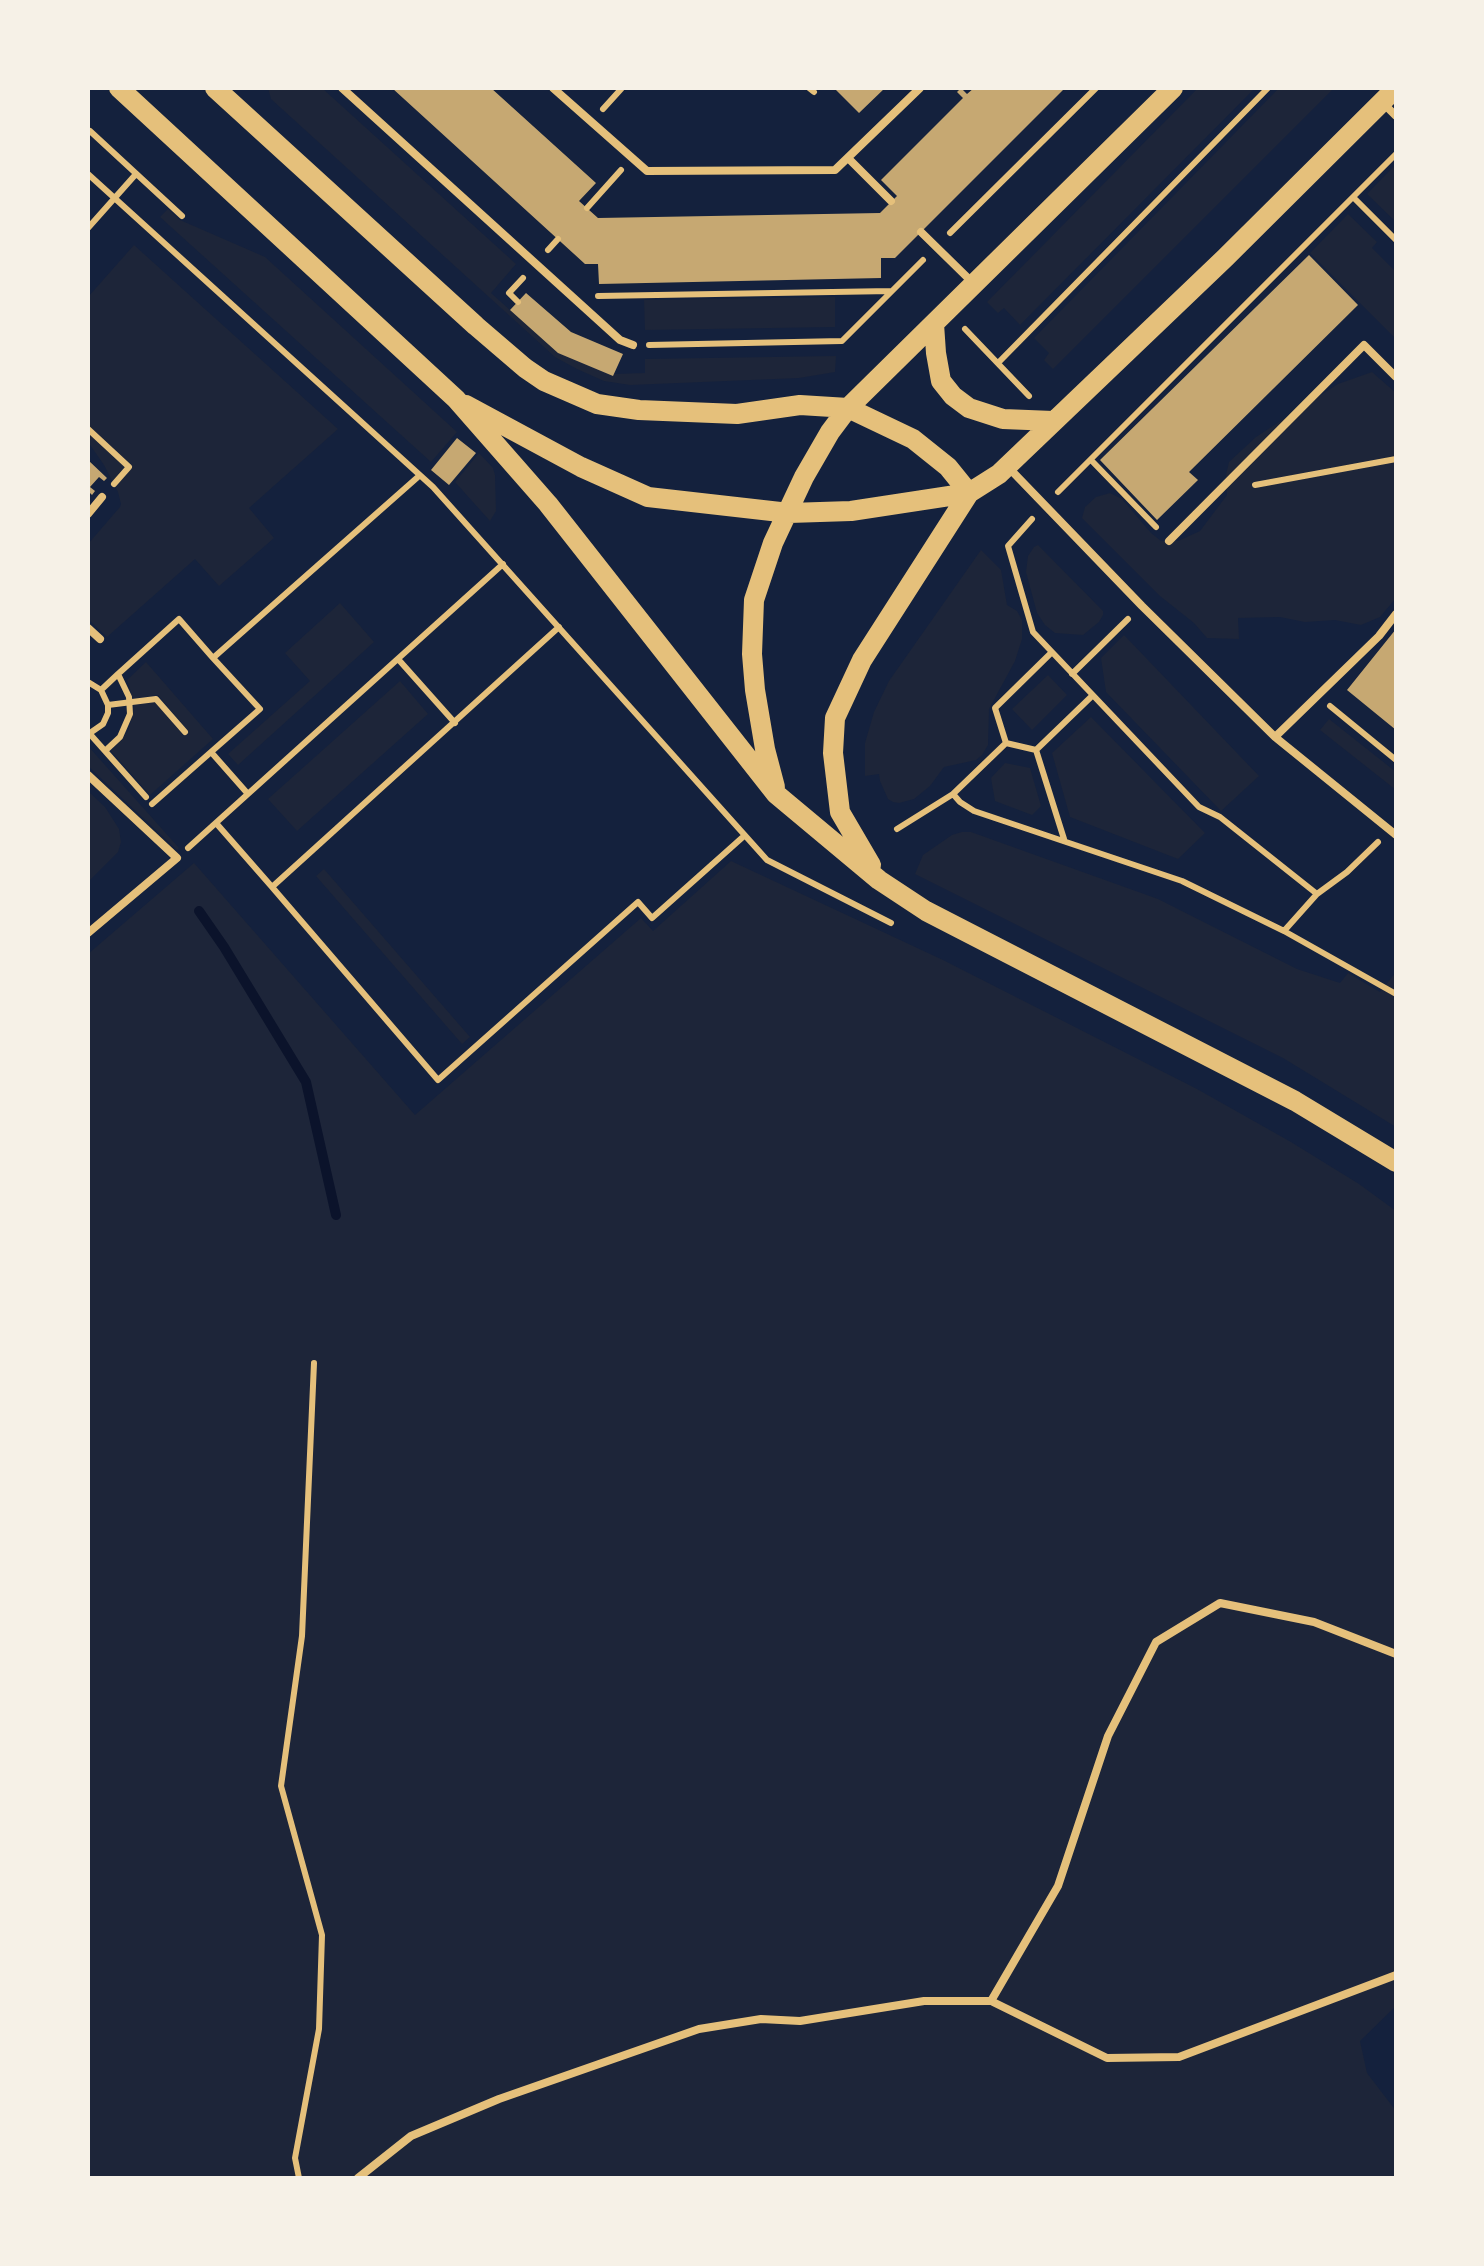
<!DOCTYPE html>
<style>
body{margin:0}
#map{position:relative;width:1484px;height:2266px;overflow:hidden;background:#14213d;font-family:"Nunito Sans",sans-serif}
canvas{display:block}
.frame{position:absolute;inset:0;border:90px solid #f6f1e7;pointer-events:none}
</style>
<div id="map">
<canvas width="1484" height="2266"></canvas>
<div class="frame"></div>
</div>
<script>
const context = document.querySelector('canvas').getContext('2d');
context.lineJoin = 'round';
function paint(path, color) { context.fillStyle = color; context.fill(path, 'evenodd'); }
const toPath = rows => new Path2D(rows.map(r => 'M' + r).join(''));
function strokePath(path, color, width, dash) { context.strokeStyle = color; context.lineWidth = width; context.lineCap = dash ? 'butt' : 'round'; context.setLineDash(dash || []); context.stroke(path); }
const green = toPath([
 [268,88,322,88,516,264,491,293,558,353,613,376,614,374,645,373,645,359,836,356,835,372,799,378,630,385,604,381,577,369,555,357,271,99],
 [1198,88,1255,88,1020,325,1004,308,998,313,987,302],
 [1279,88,1334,88,1053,369,1044,360,1049,353,1034,338],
 [1396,164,1396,222,1367,194],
 [168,209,180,220,265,257,457,432,431,462,160,217],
 [1348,214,1377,242,1372,248,1396,272,1396,339,1310,253],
 [134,245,338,429,249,508,274,538,219,586,195,559,107,637,88,619,88,544,120,507,121,504,118,492,104,465,88,442,88,297],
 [835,297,835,327,645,330,644,300],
 [1372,372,1396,393,1396,598,1380,617,1361,625,1335,620,1305,622,1280,617,1238,618,1239,639,1207,638,1194,623,1160,596,1082,518,1085,507,1096,497,1110,493,1122,499,1151,533,1161,541,1178,541,1200,531,1227,495,1226,475,1229,462,1256,437,1338,384],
 [479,453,493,468,495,475,496,511,490,521,455,482],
 [1038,545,1103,611,1103,615,1099,622,1083,635,1055,633,1045,625,1037,613,1026,572,1028,556,1034,547],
 [981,550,1001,570,1007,605,1017,611,1022,620,1022,639,1015,661,989,709,988,745,982,755,976,760,944,767,930,786,914,799,899,803,893,802,888,799,880,781,879,774,865,776,865,743,874,712,889,681],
 [340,603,374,642,238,765,228,754,310,681,285,653],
 [1124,635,1259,776,1221,811,1106,692,1101,658],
 [146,662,213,739,150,795,111,751,128,731,133,714,134,705,155,702,184,736,189,732,158,695,133,699,127,680],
 [1048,675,1067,695,1032,730,1012,709],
 [400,681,428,714,297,831,268,799],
 [1091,717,1205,833,1178,859,1070,817,1052,753],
 [1329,719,1396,772,1396,790,1320,730],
 [88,746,179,848,177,850,88,766],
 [1005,763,1030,768,1041,806,1032,815,995,801,991,778],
 [88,791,105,807,119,829,121,842,118,852,88,882],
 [962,832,971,832,1158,899,1297,969,1340,983,1348,973,1380,992,1396,972,1396,1127,1283,1058,915,874,923,855,952,835],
 [731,861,943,960,1197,1089,1291,1142,1359,1184,1396,1211,1396,2006,1360,2041,1367,2073,1396,2111,1396,2178,88,2178,88,954,194,863,415,1115,641,918,653,931],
 [324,869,470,1037,462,1044,316,876]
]);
const stream = toPath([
 [199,911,224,947,306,1082,336,1215]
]);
const building = toPath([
 [392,88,491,88,596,183,579,201,598,218,880,213,897,196,881,180,963,98,957,92,961,88,967,94,974,88,1065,88,895,258,881,258,881,278,599,284,598,264,585,264],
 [834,88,885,88,859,113],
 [1309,255,1358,305,1189,472,1198,480,1157,520,1100,460],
 [526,293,571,332,623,354,613,376,558,353,510,310],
 [457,438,476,453,449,485,431,470],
 [88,460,107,478,104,481,99,477,90,487,95,491,92,495,88,491],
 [1396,629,1396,730,1347,690]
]);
const path = toPath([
 [809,88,814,92],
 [603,109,622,88],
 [90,131,182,216],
 [88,174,433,487,767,860,891,923],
 [1353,197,1396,240],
 [587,208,621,170],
 [88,228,136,174],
 [950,233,1096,88],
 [548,250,558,239],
 [598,296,891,291],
 [518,302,509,293,523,278],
 [965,329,1029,396],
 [649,345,842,341,923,260],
 [998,363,1268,88],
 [88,429,129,467,114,484],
 [1091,460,1156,527],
 [1255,485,1396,459],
 [1058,492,1396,154],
 [1032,519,1008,546,1033,632,1199,807,1220,817,1317,894],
 [559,627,272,887,438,1080,638,902,652,918,744,836],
 [1051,653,995,708,1006,743,953,794,960,802,974,811,1182,881,1284,931,1317,894,1347,872,1378,842],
 [398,659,455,723],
 [1072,674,1128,619],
 [88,682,101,690,108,705,108,713,103,724,90,733],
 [101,690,118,674],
 [108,705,156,699,185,732],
 [1330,706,1396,760],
 [89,733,146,797],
 [1006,743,1036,750,1092,696],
 [1036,750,1064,839],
 [105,751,120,737,130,714,129,697,118,674,179,619,213,658],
 [248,794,211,752,260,709,213,658,419,476],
 [152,804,211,752],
 [216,823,272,887],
 [897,829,953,794],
 [188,848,503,564],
 [1284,931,1396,994],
 [299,2178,295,2158,319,2029,322,1935,281,1786,302,1636,314,1363]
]);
const service = toPath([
 [342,88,620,340,633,345],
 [553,88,647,171,835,170,920,88],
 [1382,102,1396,116],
 [848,158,891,201],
 [921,232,971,281],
 [1008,467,1142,606,1275,737,1396,835],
 [88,514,102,497],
 [1169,541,1364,345,1396,377],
 [88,628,100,639],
 [1275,737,1379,636,1396,614],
 [88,775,177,858,88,933],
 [991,2001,1058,1886,1108,1736,1156,1642,1220,1603,1314,1622,1396,1654],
 [358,2178,411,2136,499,2099,699,2029,761,2019,800,2021,924,2001,991,2001,1107,2058,1179,2057,1396,1975]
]);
const secondary = toPath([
 [119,88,456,399,548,504,776,794,879,880,926,911,1295,1101,1396,1162],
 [215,88,476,326,525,368,544,381,597,404,639,410,737,414,800,405,848,408,913,439,948,467,969,493],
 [934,324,936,353,941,381,953,396,969,408,1003,419,1053,421],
 [466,405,581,467,648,497,789,513,851,511,969,493],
 [775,787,765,749,755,690,752,654,754,600,773,543,804,477,830,432,848,408,1173,88],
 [871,865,840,812,833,753,835,718,862,660,969,493,999,474,1225,258,1396,88]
]);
paint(green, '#1d2539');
strokePath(stream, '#0b132b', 10);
paint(building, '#c6a872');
strokePath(path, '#e5c07b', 6);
strokePath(service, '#e5c07b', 8);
strokePath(secondary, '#e5c07b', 20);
</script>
